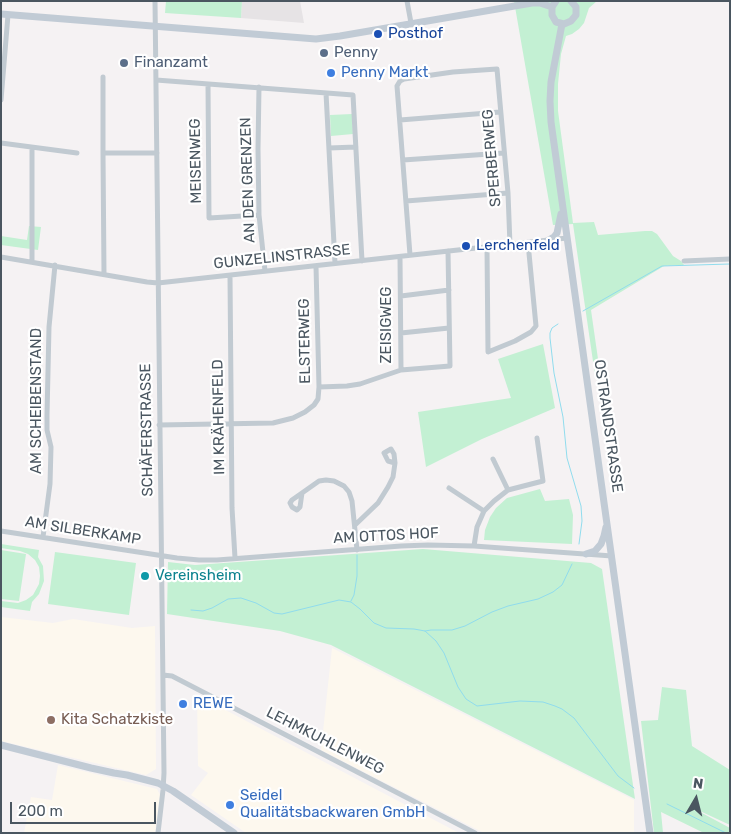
<!DOCTYPE html>
<meta charset="utf-8">
<style>
body{margin:0}
#map{position:relative;width:731px;height:834px;overflow:hidden;background:#f5f2f3;font-family:Rubik,sans-serif}
canvas{display:block}
.frame{position:absolute;inset:0;border:2px solid #4a5660;pointer-events:none}
.north{position:absolute;left:671px;top:774px;width:50px;height:50px;-webkit-text-stroke:4px #fff;paint-order:stroke;rotate:8deg;font-size:14px;font-weight:700;line-height:20px;text-align:center;color:#4a5660}
.north::after{content:'';display:block;margin:auto;width:18px;height:22px;background:#4a5660;clip-path:polygon(50% 0,100% 100%,50% 72%,0 100%)}
.scale{position:absolute;left:10px;top:802px;width:146px;height:22px;box-sizing:border-box;border:2px solid #4a5660;border-top:0;padding-left:6px;font-size:15px;line-height:18px;white-space:nowrap;color:#4a5660;-webkit-text-stroke:4px #fff;paint-order:stroke}
</style>
<div id="map">
<canvas width="731" height="834"></canvas>
<div class="frame"></div>
<div class="north">N</div>
<div class="scale">200 m</div>
</div>
<script>
const context = document.querySelector('canvas').getContext('2d');
context.lineJoin = 'round';
function paint(path, color) { context.fillStyle = color; context.fill(path, 'evenodd'); }
const toPath = rows => new Path2D(rows.map(r => 'M' + r).join(''));
function strokePath(path, color, width, dash) { context.strokeStyle = color; context.lineWidth = width; context.lineCap = dash ? 'butt' : 'round'; context.setLineDash(dash || []); context.stroke(path); }
function drawText(font, color, halo, rows, align = 'center') {
  context.font = font + ' Rubik,sans-serif'; context.lineWidth = 4.5; context.setLineDash([]); context.textBaseline = 'middle'; context.strokeStyle = halo; context.fillStyle = color; for (const [text, x, y, turn = 0] of rows) {
    context.save(); context.translate(x, y); context.rotate((+turn || 0) * Math.PI / 180); context.textAlign = isNaN(turn) ? turn : align; if (halo) context.strokeText(text, 0, 0); context.fillText(text, 0, 0); context.restore();
  }
}
const commercial = toPath([
 [1,617,53,623,73,619,132,628,155,626,156,769,146,775,1,741],
 [332,648,634,800,634,833,484,833,321,750],
 [197,695,459,833,246,833,191,795,208,773,198,766],
 [58,765,157,789,160,795,155,833,24,833,31,797,52,800]
]);
const education = toPath([
 [242,1,300,1,304,23,241,18]
]);
const green = toPath([
 [166,1,242,1,241,18,165,13],
 [514,1,597,1,589,8,584,23,579,29,572,34,566,36,561,54,558,84,558,111,573,223,594,222,598,235,645,231,652,231,657,234,673,256,681,261,684,265,664,266,591,310,599,366,595,375,573,224,553,225],
 [352,114,353,134,331,136,330,115],
 [29,226,41,227,38,250,1,245,1,236,27,240],
 [543,344,555,408,482,439,426,467,418,412,511,398,498,359],
 [540,489,545,501,569,499,573,515,572,544,484,540,485,530,490,517,496,508,507,498],
 [1,544,39,550,38,557,43,566,44,581,39,594,32,602,30,611,1,607,1,601,18,603,26,600,33,595,39,584,40,576,39,567,35,560,28,554,20,551,1,548],
 [423,549,591,563,602,569,635,799,331,645,280,631,167,614,168,562,195,565],
 [1,550,26,554,19,601,1,599],
 [55,552,136,563,129,615,48,604],
 [662,687,686,690,692,746,730,770,730,825,687,805,730,828,730,833,704,833,661,812,663,833,654,833,641,721,658,720]
]);
const stream = toPath([
 [583,311,662,266,730,264],
 [558,324,552,328,550,333,550,338,554,373,563,417,567,458,581,506,582,521,579,544],
 [351,601,354,595,357,576,357,555],
 [191,610,203,611,212,608,228,599,241,598,256,603,274,613,282,614,339,600,351,602,360,609,374,623,386,628,414,629,425,631,436,641,444,653,458,687,466,699,477,706,520,701,543,702,555,706,562,709,574,718,618,776,634,788],
 [425,631,431,630,452,630,465,626,492,612,508,606,538,599,553,592,562,585,572,564],
 [667,804,726,833]
]);
const street = toPath([
 [155,1,164,773,163,790,158,833],
 [407,1,411,23],
 [103,77,103,153],
 [156,80,353,95,362,261],
 [208,84,209,218,259,215],
 [259,87,258,149,259,215,265,271],
 [326,93,335,263],
 [1,100,8,15],
 [400,120,500,112],
 [1,143,77,153],
 [32,148,32,262],
 [329,148,356,147],
 [403,160,504,153],
 [406,201,508,193],
 [487,248,488,352,515,341,531,332,536,326,528,243],
 [410,255,397,86,400,81,404,79,453,72,497,69,508,193,510,245],
 [1,257,147,282,158,283,567,238],
 [684,261,730,259],
 [104,274,103,153,157,153],
 [230,276,232,508,235,558],
 [401,296,449,290],
 [401,333,449,328],
 [401,370,450,366,448,251],
 [319,387,347,386,360,384,401,370,400,257],
 [159,425,273,423,293,418,305,412,314,405,318,399,319,387,316,266],
 [493,459,508,490],
 [449,488,484,511],
 [302,493,292,500,290,503,292,507,297,510,300,507,302,493,319,481,326,480,334,481,344,486,349,492,352,501,357,550],
 [355,525,378,503,388,487,393,477,395,463,394,454,391,449,384,453,388,461,395,463],
 [1,531,177,558,199,560,217,560,401,546,428,545,474,546,612,556],
 [43,537,50,484,51,447,47,430,47,415,49,327,55,265],
 [474,546,477,527,484,511,494,501,508,490,543,481,537,438],
 [163,675,172,676,475,833]
]);
const secondary = toPath([
 [556,1,552,7,552,15,556,22,564,24,571,21,576,15,576,7,571,1],
 [1,14,316,39,340,36,532,3,540,3,552,7],
 [562,24,551,82,550,101,551,122,650,833],
 [547,241,554,237,557,233,561,214],
 [586,554,595,551,601,544,604,536,606,527],
 [1,745,91,768,114,773,127,775,158,783,173,791,234,833]
]);
const markers = [
 [378,34,5,"#1a4fb4"],
 [324,53,5,"#5c6f8a"],
 [124,63,5,"#5c6f8a"],
 [331,73,5,"#3f7fe0"],
 [466,246,5,"#1a4fb4"],
 [145,576,5,"#0f9aa8"],
 [183,704,5,"#3f7fe0"],
 [51,720,5,"#8d6e63"],
 [230,805,5,"#3f7fe0"]
];
const transitNames = [
 ["Posthof",388,34],
 ["Lerchenfeld",476,246]
];
const serviceNames = [
 ["Penny",334,53],
 ["Finanzamt",134,63]
];
const shopNames = [
 ["Penny Markt",341,73],
 ["REWE",193,704],
 ["Seidel",240,796],
 ["Qualitätsbackwaren GmbH",240,813]
];
const streetNames = [
 ["SPERBERWEG",492,158,-95],
 ["MEISENWEG",196,161,-91],
 ["AN DEN GRENZEN",248,180,-92],
 ["GUNZELINSTRASSE",282,257,-6],
 ["ZEISIGWEG",387,325,-90],
 ["ELSTERWEG",305,341,-91],
 ["AM SCHEIBENSTAND",37,401,-90],
 ["IM KRÄHENFELD",219,417,-91],
 ["OSTRANDSTRASSE",608,426,82],
 ["SCHÄFERSTRASSE",147,430,-91],
 ["AM SILBERKAMP",83,531,9],
 ["AM OTTOS HOF",386,536,-3],
 ["LEHMKUHLENWEG",325,741,27]
];
const cultureNames = [
 ["Vereinsheim",155,576]
];
const educationNames = [
 ["Kita Schatzkiste",61,720]
];
paint(commercial, '#fdf8ee');
paint(education, '#e6e3e5');
paint(green, '#c3f0d3');
strokePath(stream, '#90dced', 1);
strokePath(street, '#c1cad1', 5);
strokePath(secondary, '#c1cbd5', 7);
for (const [x, y, r, color] of markers) { const dot = new Path2D(); dot.arc(x, y, r, 0, 2 * Math.PI); context.fillStyle = color; context.fill(dot); strokePath(dot, '#fff', 2); }
drawText('15px', '#164399', '#fff', transitNames, 'left');
drawText('15px', '#4e5e75', '#fff', serviceNames, 'left');
drawText('15px', '#366cbe', '#fff', shopNames, 'left');
drawText('15px', '#4a5660', '#fff', streetNames);
drawText('15px', '#0d838f', '#fff', cultureNames, 'left');
drawText('15px', '#785e54', '#fff', educationNames, 'left');
</script>
